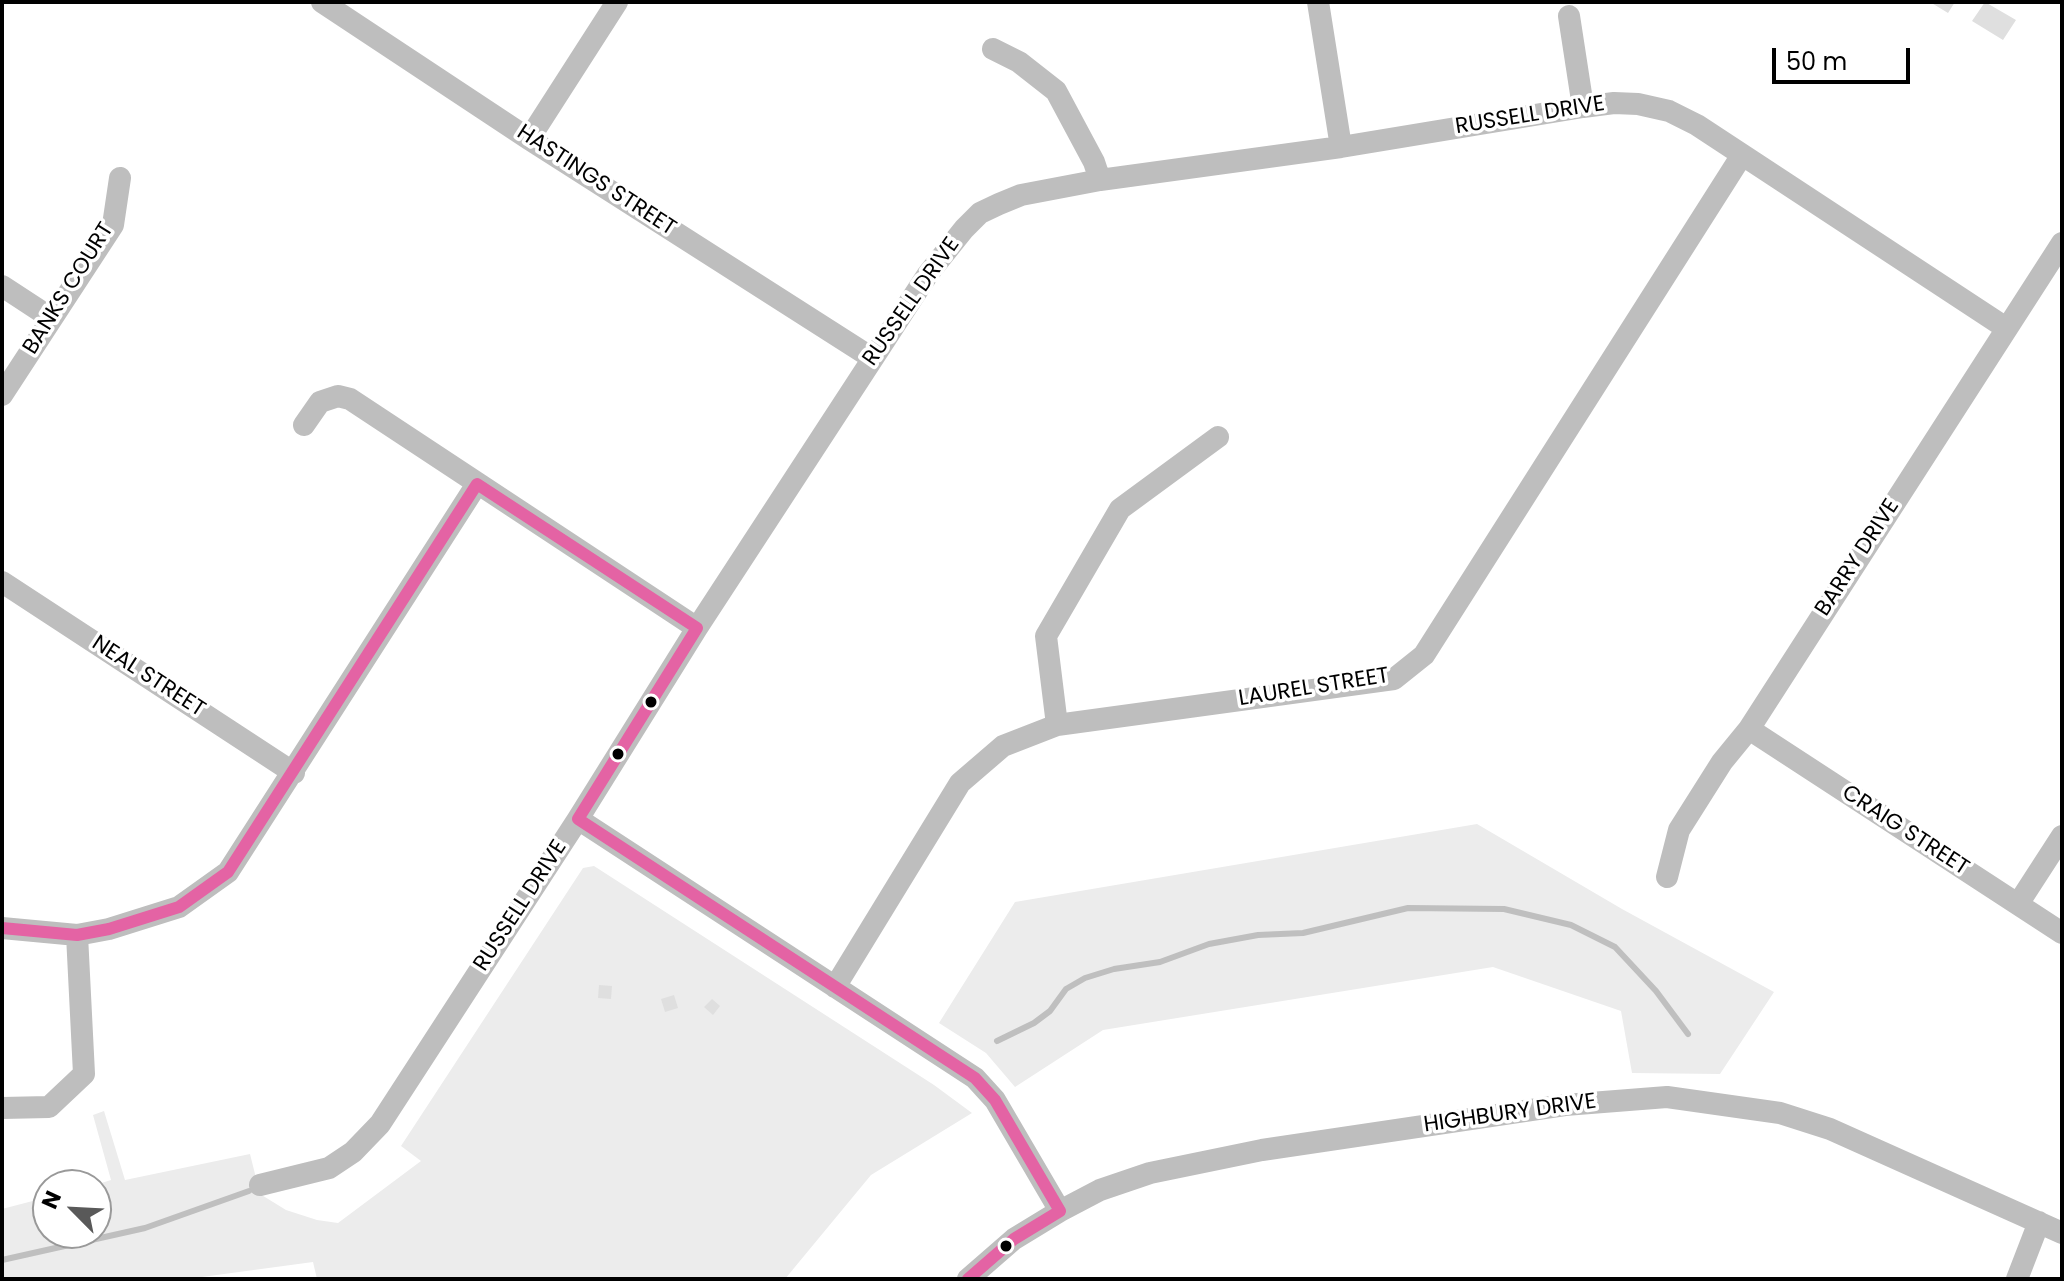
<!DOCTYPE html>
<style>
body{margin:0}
#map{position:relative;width:2064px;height:1281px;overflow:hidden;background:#fff;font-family:Poppins,sans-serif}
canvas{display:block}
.frame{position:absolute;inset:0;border:4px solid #000;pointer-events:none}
.north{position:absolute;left:32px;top:1169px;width:80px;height:80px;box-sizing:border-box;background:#fff;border:2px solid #999;border-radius:50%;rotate:294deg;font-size:22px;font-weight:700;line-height:32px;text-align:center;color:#000}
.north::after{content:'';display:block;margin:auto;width:28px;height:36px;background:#595959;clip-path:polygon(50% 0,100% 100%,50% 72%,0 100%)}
.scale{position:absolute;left:1772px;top:48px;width:138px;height:36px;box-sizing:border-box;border:4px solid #000;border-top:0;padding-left:10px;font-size:24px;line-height:28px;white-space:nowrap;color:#000;-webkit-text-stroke:6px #fff;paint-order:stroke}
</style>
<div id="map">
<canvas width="2064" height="1281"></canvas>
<div class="frame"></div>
<div class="north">N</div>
<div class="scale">50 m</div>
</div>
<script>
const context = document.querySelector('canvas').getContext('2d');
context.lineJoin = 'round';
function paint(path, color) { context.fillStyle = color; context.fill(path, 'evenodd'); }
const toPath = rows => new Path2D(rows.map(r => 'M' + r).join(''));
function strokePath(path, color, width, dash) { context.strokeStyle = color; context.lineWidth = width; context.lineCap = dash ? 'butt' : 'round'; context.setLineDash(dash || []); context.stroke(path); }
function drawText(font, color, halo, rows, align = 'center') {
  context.font = font + ' Poppins,sans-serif'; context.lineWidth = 7; context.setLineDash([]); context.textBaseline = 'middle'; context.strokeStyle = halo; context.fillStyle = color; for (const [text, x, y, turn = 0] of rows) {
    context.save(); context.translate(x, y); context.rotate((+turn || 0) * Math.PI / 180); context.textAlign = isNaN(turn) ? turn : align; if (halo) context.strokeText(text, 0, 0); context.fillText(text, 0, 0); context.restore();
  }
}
const green = toPath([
 [1477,824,1622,909,1774,992,1720,1074,1632,1073,1621,1011,1493,967,1103,1030,1015,1087,986,1053,939,1023,1015,902],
 [594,866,934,1085,972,1113,871,1175,785,1279,317,1279,313,1262,187,1279,2,1279,2,1209,48,1197,48,1233,96,1233,95,1185,111,1180,93,1115,104,1111,125,1180,250,1154,260,1194,286,1210,317,1220,338,1223,421,1161,401,1146,583,868]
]);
const stream = toPath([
 [997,1041,1034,1023,1050,1011,1066,989,1085,978,1114,969,1160,962,1209,944,1258,935,1303,933,1408,908,1504,909,1571,925,1615,947,1656,991,1688,1034],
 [2,1260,145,1228,249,1191]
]);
const building = toPath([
 [1930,2,1955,2,1948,13],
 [1985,2,2016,20,2003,40,1972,21],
 [599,985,612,986,611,999,598,998],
 [674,995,678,1008,665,1012,661,999],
 [712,999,720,1006,713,1015,704,1007]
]);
const minor = toPath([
 [322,2,529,139,872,358],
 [1318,2,1341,147],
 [1569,16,1583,107],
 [993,49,1019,62,1056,91,1094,162,1100,180],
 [529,139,617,2],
 [2,286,51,318],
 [2,395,113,225,120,178],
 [304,425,320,402,338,396,350,399,697,628],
 [2,582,294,773],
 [1057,725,1046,636,1120,509,1218,437],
 [1749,729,2062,933],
 [578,819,975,1078,995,1100,1060,1211],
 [1667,877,1679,830,1722,762,1749,729,2062,243],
 [2018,904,2062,836],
 [2,928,77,935,109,929,179,907,228,872,477,484],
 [835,987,960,783,1003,746,1057,725,1394,679,1424,655,1742,155],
 [2,1108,49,1107,84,1074,77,935],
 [260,1185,329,1168,353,1152,380,1124,578,819,697,628,928,274,964,229,980,213,999,204,1021,195,1100,180,1341,147,1583,107,1614,103,1638,104,1669,111,1697,125,2006,328],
 [968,1279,1014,1239,1060,1211,1100,1190,1150,1173,1262,1150,1565,1105,1667,1097,1780,1113,1830,1129,2062,1233],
 [2017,1279,2039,1222]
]);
const bus1 = toPath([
 [477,484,697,628],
 [578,819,975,1078,995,1100,1060,1211],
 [578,819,697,628],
 [2,928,77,935,109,929,179,907,228,872,477,484],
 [968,1279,1014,1239,1060,1211]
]);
const markers = [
 [651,702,7,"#000"],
 [618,754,7,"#000"],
 [1006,1246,7,"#000"]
];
const streetNames = [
 ["RUSSELL DRIVE",1530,116,-9],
 ["HASTINGS STREET",596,181,33],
 ["BANKS COURT",69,289,-58],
 ["RUSSELL DRIVE",912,302,-55],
 ["BARRY DRIVE",1858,558,-57],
 ["NEAL STREET",148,677,33],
 ["LAUREL STREET",1314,688,-9],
 ["CRAIG STREET",1905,831,33],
 ["RUSSELL DRIVE",521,906,-57],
 ["HIGHBURY DRIVE",1510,1114,-8]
];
paint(green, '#ececec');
strokePath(stream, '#bfbfbf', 6);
paint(building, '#dfdfdf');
strokePath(minor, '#bebebe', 22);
strokePath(bus1, '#e463a4', 12);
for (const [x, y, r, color] of markers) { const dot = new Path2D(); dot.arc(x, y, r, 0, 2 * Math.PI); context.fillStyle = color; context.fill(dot); strokePath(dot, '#fff', 3); }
drawText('22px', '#000', '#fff', streetNames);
</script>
